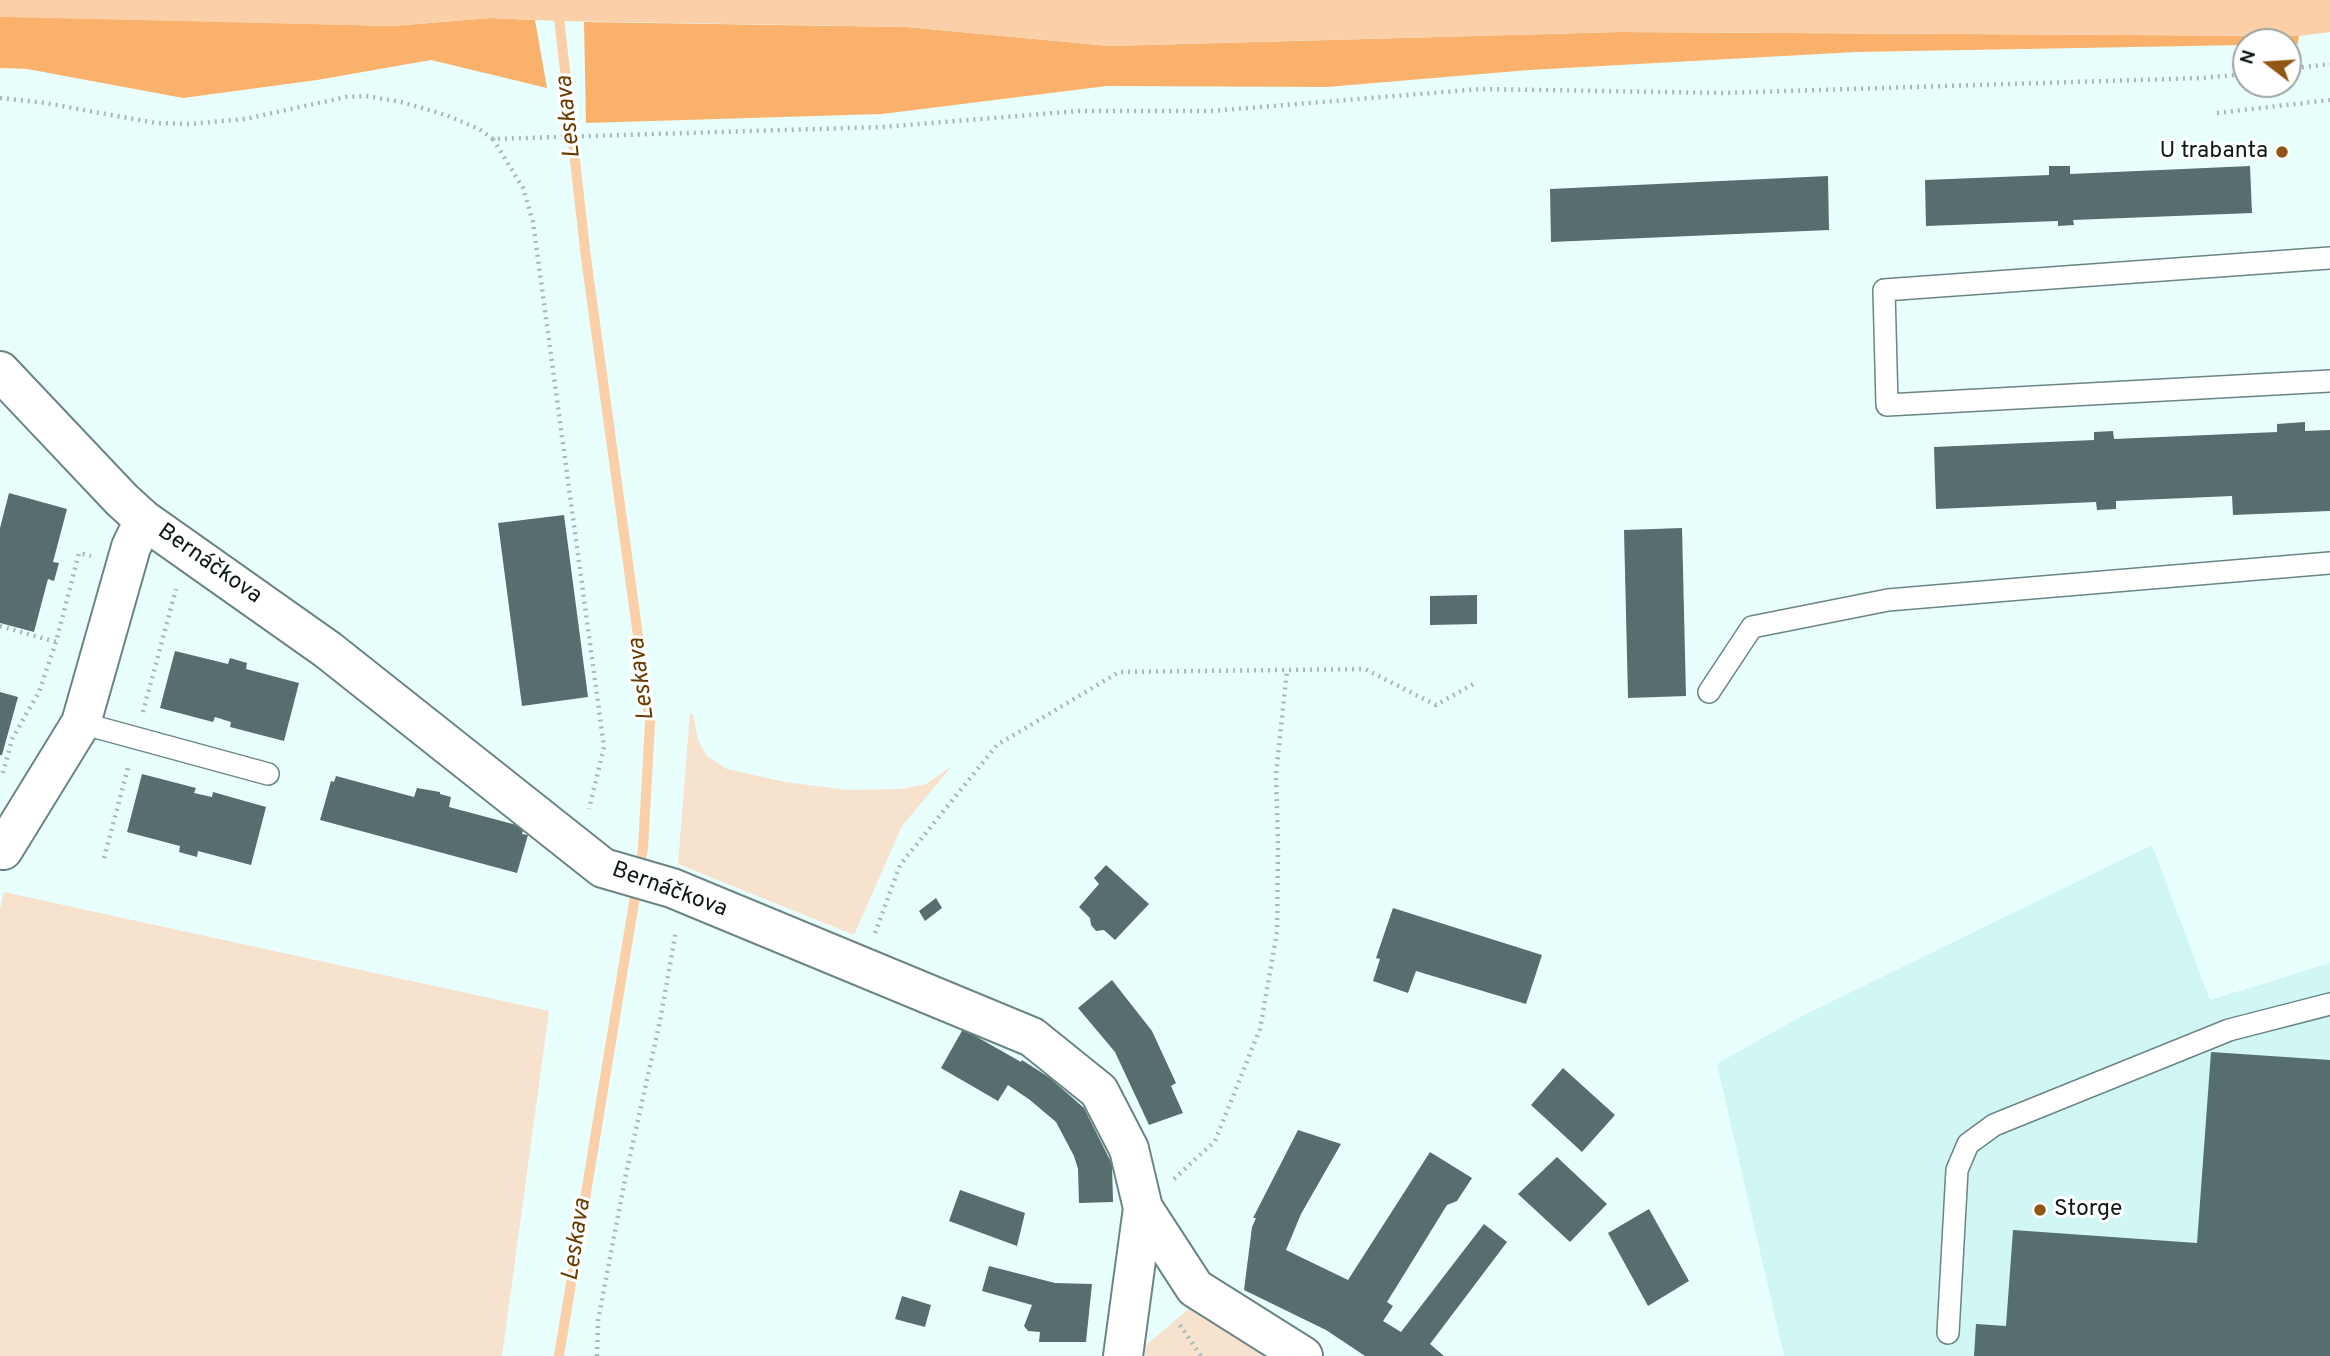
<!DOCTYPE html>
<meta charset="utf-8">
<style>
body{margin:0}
#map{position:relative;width:2330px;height:1356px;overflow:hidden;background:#e8fffd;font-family:Overpass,sans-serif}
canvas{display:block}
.north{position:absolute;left:2232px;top:28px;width:70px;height:70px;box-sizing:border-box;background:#fff;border:2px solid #9ea3a2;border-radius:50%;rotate:287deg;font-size:19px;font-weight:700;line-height:28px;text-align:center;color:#0d1817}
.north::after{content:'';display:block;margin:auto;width:24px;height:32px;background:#905712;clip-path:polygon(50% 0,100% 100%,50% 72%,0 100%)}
</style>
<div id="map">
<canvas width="2330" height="1356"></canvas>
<div class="north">N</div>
</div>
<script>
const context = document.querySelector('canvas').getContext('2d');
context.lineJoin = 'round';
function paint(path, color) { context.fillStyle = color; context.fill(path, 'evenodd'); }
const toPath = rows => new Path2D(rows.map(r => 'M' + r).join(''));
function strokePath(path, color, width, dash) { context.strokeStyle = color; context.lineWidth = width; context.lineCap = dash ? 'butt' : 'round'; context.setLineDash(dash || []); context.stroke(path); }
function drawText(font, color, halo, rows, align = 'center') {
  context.font = font + ' Overpass,sans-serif'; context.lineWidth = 6; context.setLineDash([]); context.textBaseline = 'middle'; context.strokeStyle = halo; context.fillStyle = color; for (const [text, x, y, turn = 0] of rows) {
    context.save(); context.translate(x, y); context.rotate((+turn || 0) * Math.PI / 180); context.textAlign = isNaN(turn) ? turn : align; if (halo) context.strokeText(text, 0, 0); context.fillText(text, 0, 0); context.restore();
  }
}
const built = toPath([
 [2152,845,2210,1000,2330,963,2330,1356,1784,1356,1717,1064,1800,1017]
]);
const green = toPath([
 [690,714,693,714,698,740,707,756,727,769,785,782,848,790,902,789,926,784,952,766,902,826,854,935,678,864],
 [4,892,549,1011,502,1356,0,1356,0,909],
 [1191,1307,1266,1356,1145,1356,1145,1346]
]);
const forest = toPath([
 [12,16,392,26,490,18,535,20,547,88,431,60,317,80,183,98,27,69,0,68,0,17],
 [584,22,907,27,1110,46,1619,32,2299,36,2298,44,2246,42,2246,45,1856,52,1529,70,1327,87,1107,86,882,114,586,123]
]);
const water = toPath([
 [0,0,2330,0,2330,32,2299,36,1619,32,1110,46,907,27,558,21,490,18,392,26,0,17]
]);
const stream = toPath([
 [557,0,586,258,650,723,643,848,559,1356]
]);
const building = toPath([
 [2049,166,2070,166,2070,174,2250,166,2252,213,2073,220,2074,225,2058,226,2058,221,1926,226,1925,180,2049,175],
 [1828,176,1829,230,1551,242,1550,189],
 [2305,422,2305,431,2330,430,2330,511,2233,515,2232,496,2116,501,2116,509,2097,510,2096,502,1936,509,1934,447,2094,440,2094,432,2113,431,2114,439,2277,432,2277,424],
 [9,493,67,509,53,562,59,563,54,581,48,579,34,632,0,623,0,528],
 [564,515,588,697,522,706,498,523],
 [1682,528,1686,696,1628,698,1624,530],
 [1477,595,1477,624,1430,625,1430,596],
 [175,651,228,664,230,658,247,663,246,669,299,683,284,741,230,727,231,722,215,717,213,722,160,708],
 [0,692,18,697,2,755,0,755],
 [142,774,196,788,194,793,212,797,213,792,266,807,251,865,198,851,197,857,179,852,180,846,127,832],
 [336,776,414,797,417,788,440,792,440,794,451,797,449,807,524,827,522,834,528,835,517,873,320,820,331,781,334,782],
 [1106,865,1149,904,1115,940,1104,930,1096,931,1091,925,1090,918,1079,907,1099,884,1094,878],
 [936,898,942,908,925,921,919,911],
 [1393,908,1542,955,1526,1004,1416,971,1408,993,1373,981,1380,959,1376,958],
 [1112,980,1152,1031,1176,1083,1171,1086,1183,1113,1149,1125,1115,1052,1078,1008],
 [963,1029,1021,1062,1022,1060,1050,1078,1084,1108,1112,1164,1113,1202,1079,1203,1078,1169,1074,1156,1056,1122,1030,1100,1008,1085,998,1101,941,1068],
 [2211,1052,2330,1060,2330,1356,1974,1356,1976,1324,2006,1326,2013,1230,2197,1243],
 [1563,1068,1615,1115,1582,1152,1531,1105],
 [1298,1130,1341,1144,1301,1214,1286,1250,1348,1280,1430,1152,1472,1178,1457,1201,1447,1205,1387,1302,1393,1306,1383,1321,1401,1332,1484,1224,1507,1242,1430,1344,1444,1356,1365,1356,1326,1330,1244,1290,1252,1227,1256,1218,1253,1218],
 [1557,1157,1607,1204,1570,1242,1518,1194],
 [960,1190,1025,1213,1017,1246,949,1221],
 [1649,1209,1689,1281,1648,1306,1608,1233],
 [989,1266,1055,1283,1092,1284,1086,1342,1039,1342,1040,1332,1028,1331,1024,1326,1032,1305,982,1291],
 [902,1296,931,1305,925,1327,895,1319]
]);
const path = toPath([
 [2288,69,2330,64],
 [0,98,45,103,156,123,190,124,245,119,346,97,366,96,401,102,446,115,479,129,493,139,882,127,1079,111,1211,111,1481,89,1723,93,2201,78,2246,74],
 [2217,113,2330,100],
 [493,139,523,188,533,222,604,747,589,809],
 [0,626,56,642],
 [143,712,176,589],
 [3,773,12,739,39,692,56,642,79,553,91,556],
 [104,858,129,764],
 [875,933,900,865,997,745,1119,672,1365,669,1436,705,1477,682],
 [1174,1179,1215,1141,1260,1029,1277,932,1278,847,1276,775,1287,670],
 [1180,1325,1201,1356],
 [597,1356,598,1321,626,1174,660,1021,676,931]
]);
const service = toPath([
 [2330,258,1884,290,1887,405,2330,381],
 [1709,692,1752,627,1888,600,2330,563],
 [81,723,268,774],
 [1948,1333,1957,1170,1968,1144,1994,1125,2229,1030,2330,1004]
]);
const minor = toPath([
 [0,371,122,500,144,520,328,650,603,868,672,888,1032,1037,1099,1091,1129,1149,1143,1208,1195,1288,1303,1356],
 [3,850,81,723,131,547,144,520],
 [1123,1356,1143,1208]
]);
const markers = [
 [2282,152,7,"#905712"],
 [2040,1210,7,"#905712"]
];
const poiNames = [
 ["U trabanta",2268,152],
 ["Storge",2054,1210,"left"]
];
const streetNames = [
 ["Bernáčkova",209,565,35],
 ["Bernáčkova",669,891,20]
];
const waterNames = [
 ["Leskava",570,117,-96],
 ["Leskava",643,679,-97],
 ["Leskava",578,1240,-81]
];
paint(built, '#d1f7f5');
paint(green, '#f7e2ce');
paint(forest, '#f9b16c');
paint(water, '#fbcfa8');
strokePath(stream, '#fbcfa8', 10);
paint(building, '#566f6e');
strokePath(service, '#6b8584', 24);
strokePath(minor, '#6b8584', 42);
strokePath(path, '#a6b9b8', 4.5, [2, 5]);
strokePath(service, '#fff', 21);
strokePath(minor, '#fff', 38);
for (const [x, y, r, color] of markers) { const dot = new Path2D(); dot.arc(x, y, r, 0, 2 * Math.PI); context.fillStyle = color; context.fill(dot); strokePath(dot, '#fff', 2.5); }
drawText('23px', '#0d1817', '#fff', poiNames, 'right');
drawText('23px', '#0d1817', '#fff', streetNames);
drawText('italic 24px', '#693b01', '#fff', waterNames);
</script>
